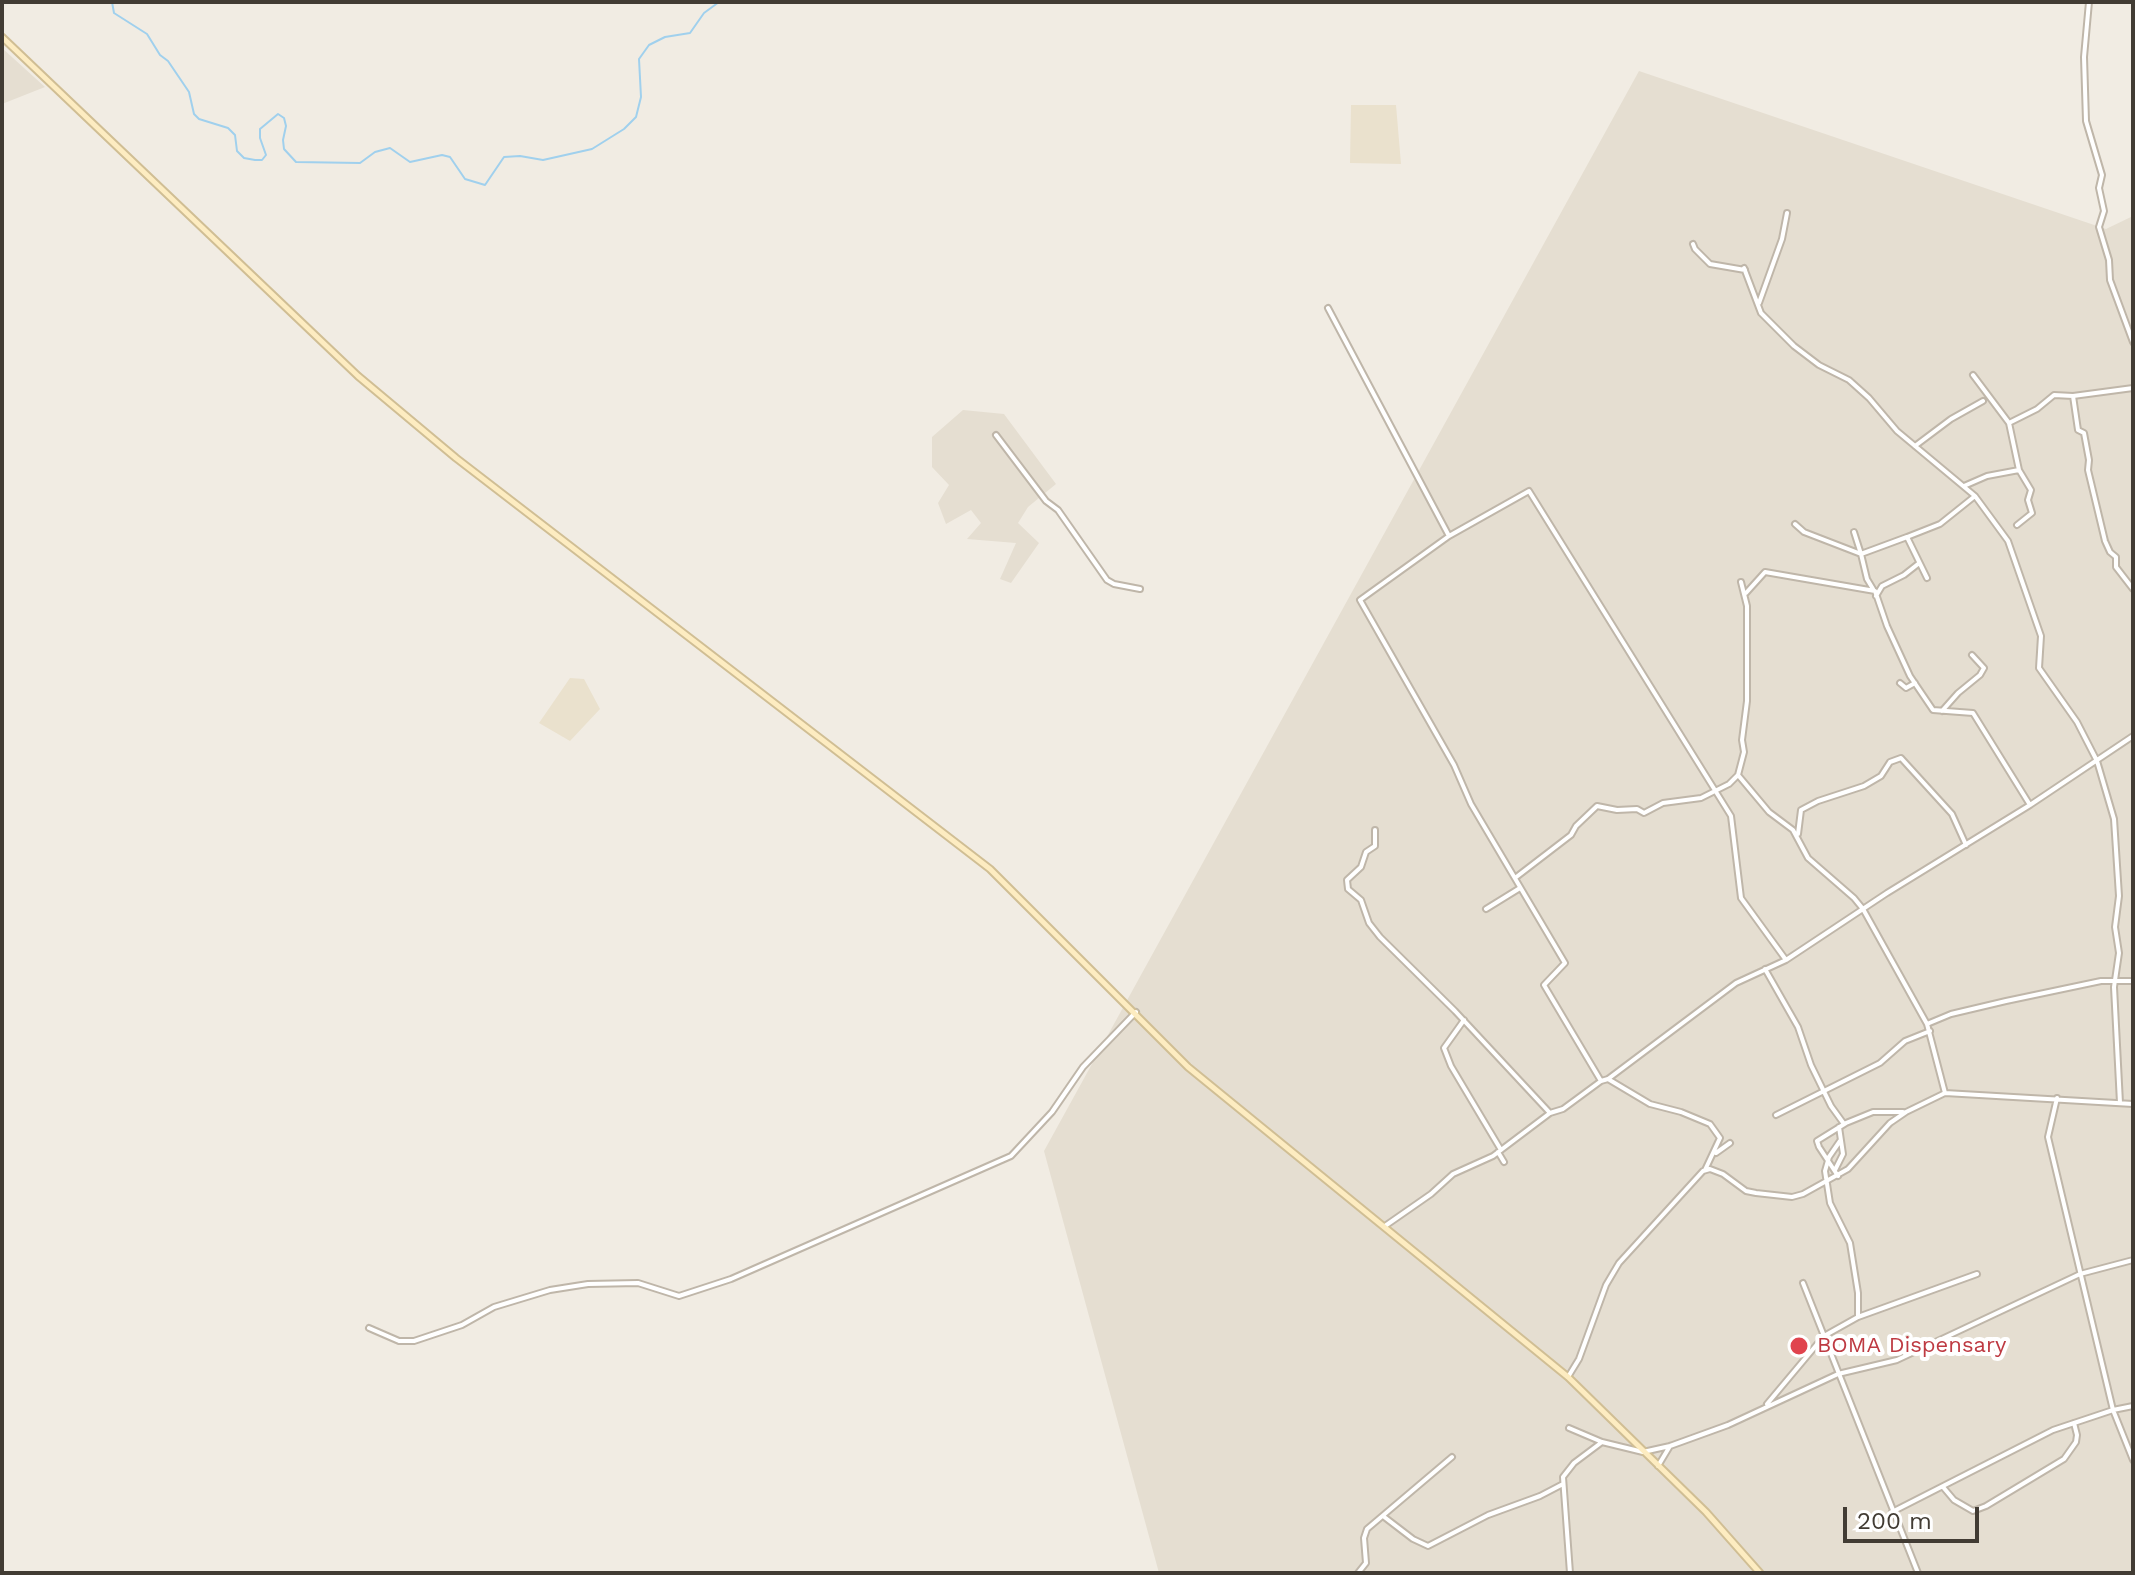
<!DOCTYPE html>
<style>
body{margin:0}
#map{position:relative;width:2135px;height:1575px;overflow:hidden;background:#f1ece3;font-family:"Work Sans",sans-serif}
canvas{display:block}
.frame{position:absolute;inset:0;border:4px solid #423c34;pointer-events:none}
.scale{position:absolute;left:1843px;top:1507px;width:136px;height:36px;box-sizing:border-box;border:4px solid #423c34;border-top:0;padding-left:10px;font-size:24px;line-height:28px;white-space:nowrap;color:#423c34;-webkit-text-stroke:6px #fff;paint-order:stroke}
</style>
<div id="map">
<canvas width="2135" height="1575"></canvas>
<div class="frame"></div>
<div class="scale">200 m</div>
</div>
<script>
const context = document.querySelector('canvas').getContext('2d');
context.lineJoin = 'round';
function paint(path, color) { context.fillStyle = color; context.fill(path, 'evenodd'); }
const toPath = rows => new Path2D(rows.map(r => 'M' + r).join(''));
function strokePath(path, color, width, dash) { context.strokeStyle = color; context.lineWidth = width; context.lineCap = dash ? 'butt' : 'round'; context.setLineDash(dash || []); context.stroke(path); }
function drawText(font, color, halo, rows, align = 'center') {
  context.font = font + ' "Work Sans",sans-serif'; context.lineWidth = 8; context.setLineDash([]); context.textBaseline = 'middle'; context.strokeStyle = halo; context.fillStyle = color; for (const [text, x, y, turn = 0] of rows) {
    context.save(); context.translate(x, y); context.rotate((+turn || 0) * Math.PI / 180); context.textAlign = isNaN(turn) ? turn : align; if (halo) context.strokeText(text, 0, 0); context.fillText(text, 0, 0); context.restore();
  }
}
const residential = toPath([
 [2,48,45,87,2,104],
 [1639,71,2106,229,2133,216,2133,1573,1159,1573,1044,1151],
 [963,410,1004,414,1056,484,1028,507,1018,523,1039,543,1011,583,1000,579,1016,543,967,539,981,523,971,510,946,524,938,503,949,485,932,467,932,437]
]);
const education = toPath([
 [1351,105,1396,105,1401,164,1350,163],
 [570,678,584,679,600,709,570,741,539,723]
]);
const stream = toPath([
 [112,2,114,13,147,34,160,55,168,61,189,92,194,114,199,119,228,128,235,135,237,151,244,158,255,160,262,160,266,155,260,138,260,129,278,114,284,118,286,126,283,140,284,149,296,162,360,163,375,152,390,148,410,162,442,155,450,157,465,179,485,185,504,157,520,156,543,160,592,149,624,129,636,117,641,97,639,59,649,45,665,37,690,33,704,13,719,2]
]);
const street = toPath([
 [2089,2,2084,57,2086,121,2102,175,2099,188,2104,211,2099,227,2109,260,2110,280,2133,342],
 [1693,244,1695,249,1710,264,1745,270],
 [1744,268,1761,313,1794,346,1819,365,1849,380,1869,398,1897,431,1975,496,2008,541,2041,636,2039,668,2077,722,2097,761,2114,819,2119,896,2115,927,2119,953,2114,987,2120,1103],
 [1759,303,1782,239,1787,213],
 [1328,308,1449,536,1529,491,1731,816,1741,898,1786,960],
 [1973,375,2009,423],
 [2073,396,2078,430,2084,433,2089,460,2088,470,2105,541,2110,552,2116,557,2116,567,2133,589],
 [996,435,1046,501,1058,510,1107,580,1114,584,1140,589],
 [1915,446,1951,419,1983,401],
 [1964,486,1987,476,2019,470,2009,423,2037,409,2054,395,2073,396,2133,388],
 [1795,524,1804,532,1861,554,1854,532],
 [2017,525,2032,513,2028,500,2031,490,2019,470],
 [1449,536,1360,600,1454,765,1471,804,1565,963,1544,985,1601,1081],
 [1907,537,1940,524,1975,496],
 [1741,582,1747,606,1747,701,1742,740,1744,752,1738,775,1769,812,1793,830,1808,858,1854,898,1863,909,1927,1024,1945,1093],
 [1873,589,1867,579,1861,554,1907,537,1927,578],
 [1746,593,1765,572,1875,591,1887,626,1910,676,1933,710,1973,713,2030,805],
 [1876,596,1882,586,1904,575,1918,564],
 [1900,683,1906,688,1915,683],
 [1942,711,1958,693,1980,675,1984,668,1972,655],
 [1375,830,1375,846,1366,852,1361,867,1347,880,1348,889,1361,900,1369,923,1380,937,1455,1011,1550,1113],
 [1798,834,1801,810,1818,801,1864,786,1881,776,1890,762,1901,758,1952,814,1966,845],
 [1515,878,1571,835,1576,826,1597,806,1617,810,1637,809,1644,813,1663,803,1701,798,1729,784,1738,775],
 [1486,909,1520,888],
 [1765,969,1798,1027,1811,1065,1831,1106,1844,1124],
 [1464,1020,1444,1048,1451,1066,1501,1150],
 [1927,1024,1951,1014,2006,1001,2101,981,2133,981],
 [1608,1079,1650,1104,1681,1112,1710,1124,1720,1138,1705,1170],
 [2057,1098,2048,1137,2113,1410,2133,1460],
 [1776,1115,1880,1063,1905,1041,1930,1031],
 [1498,1152,1504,1162],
 [1716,1153,1730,1143],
 [1835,1170,1843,1154,1839,1127],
 [1838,1176,1819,1147,1817,1141,1846,1123,1873,1112,1903,1112],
 [1385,1226,1431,1194,1453,1174,1493,1156,1550,1113,1563,1109,1601,1081,1608,1079,1736,983,1786,960,1887,893,2030,805,2133,736],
 [1803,1283,1918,1573],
 [1858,1317,1977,1274],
 [369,1328,399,1341,414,1341,462,1325,494,1307,550,1290,588,1284,638,1283,679,1296,731,1279,1011,1156,1052,1112,1083,1067,1136,1012],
 [1568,1377,1579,1359,1606,1285,1619,1263,1703,1171,1710,1169,1723,1174,1746,1191,1756,1193,1792,1197,1803,1194,1848,1169,1890,1123,1906,1112,1945,1093,2133,1104],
 [1767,1404,1824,1336,1858,1317,1858,1293,1850,1243,1830,1203,1825,1171,1829,1157,1840,1141],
 [1569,1428,1602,1442],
 [1658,1466,1670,1446],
 [1943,1487,1954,1500,1973,1511,1986,1506,2064,1459,2076,1442,2077,1435,2074,1423],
 [1892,1512,2053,1430,2113,1410,2133,1406],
 [1383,1516,1413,1539,1428,1546,1488,1515,1540,1496,1563,1484],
 [1358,1573,1366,1563,1364,1538,1367,1529,1452,1457],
 [1570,1573,1563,1477,1574,1463,1602,1442,1643,1452,1670,1446,1728,1425,1838,1374,1897,1360,2080,1274,2133,1260]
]);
const secondary = toPath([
 [2,37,358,376,456,458,990,869,1188,1067,1568,1377,1706,1512,1760,1573]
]);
const markers = [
 [1799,1346,10,"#e0444e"]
];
const healthNames = [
 ["BOMA Dispensary",1817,1346]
];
paint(residential, '#e5ded1');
paint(education, '#eae1cd');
strokePath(stream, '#a0d0ed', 2);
strokePath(street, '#bfb6a9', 8);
strokePath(secondary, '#d0be94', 9);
strokePath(street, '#fff', 4);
strokePath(secondary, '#fdecc1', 5);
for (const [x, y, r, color] of markers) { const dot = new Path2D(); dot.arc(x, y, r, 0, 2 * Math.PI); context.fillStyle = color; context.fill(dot); strokePath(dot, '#fff', 3); }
drawText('22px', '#be3a42', '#fff', healthNames, 'left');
</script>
